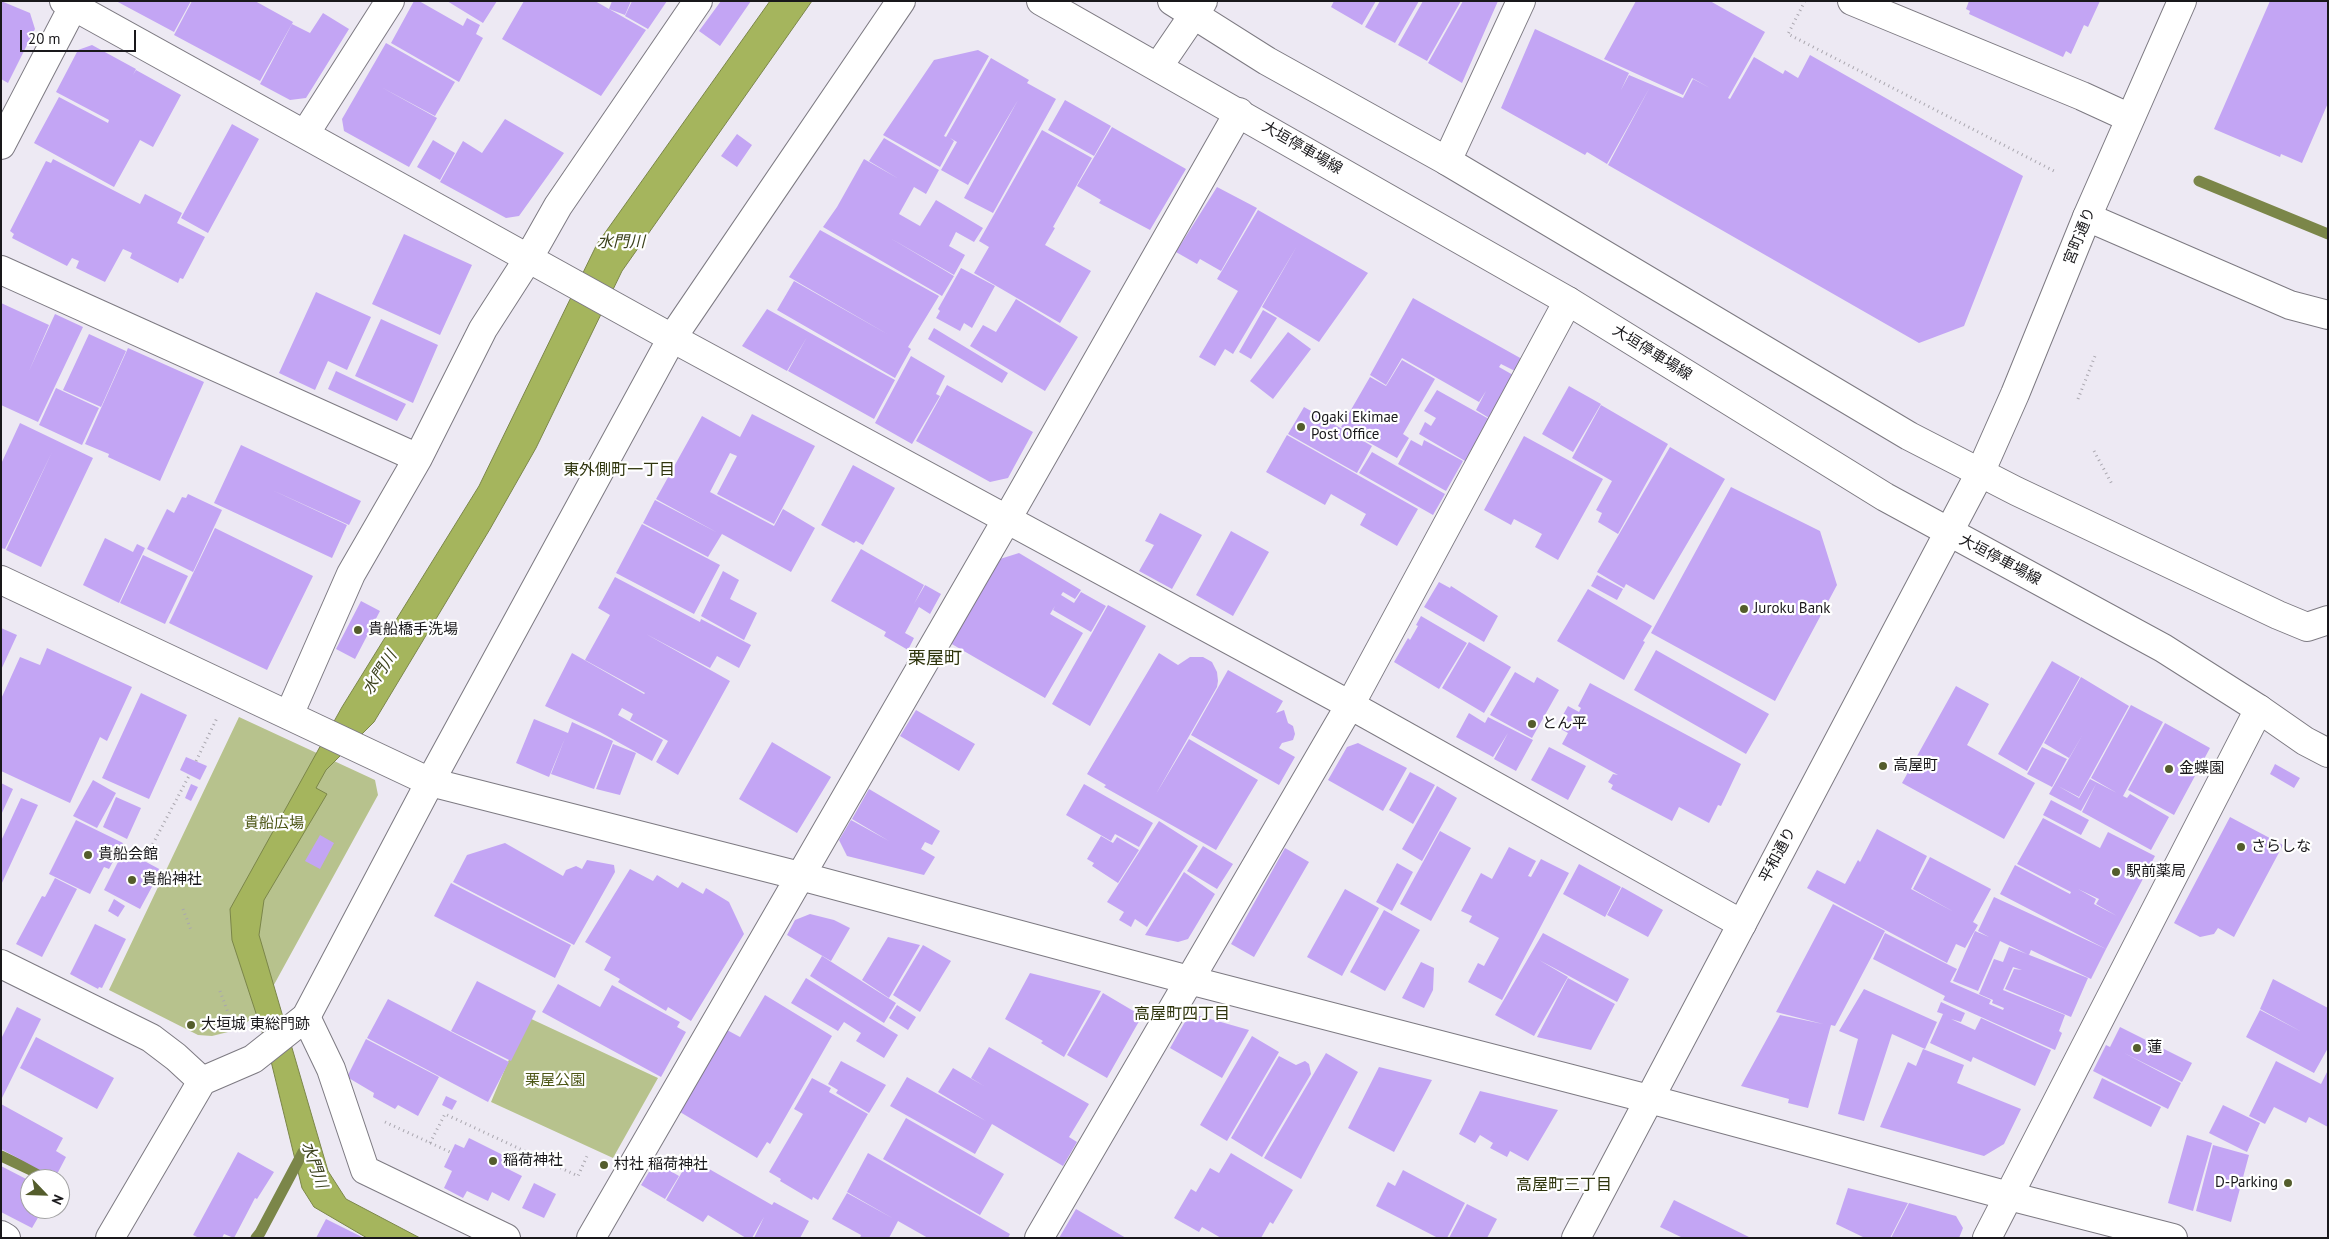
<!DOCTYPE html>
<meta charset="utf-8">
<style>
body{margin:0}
#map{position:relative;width:2329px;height:1239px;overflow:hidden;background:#ede9f3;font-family:"PT Sans",sans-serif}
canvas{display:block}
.frame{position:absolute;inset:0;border:2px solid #19181b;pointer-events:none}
.north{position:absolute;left:20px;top:1169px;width:50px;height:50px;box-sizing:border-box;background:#fff;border:1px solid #a3a3a4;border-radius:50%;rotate:114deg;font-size:14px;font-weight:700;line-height:20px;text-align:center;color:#19181b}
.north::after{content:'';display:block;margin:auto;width:18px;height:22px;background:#545d2c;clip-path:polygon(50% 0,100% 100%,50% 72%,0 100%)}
.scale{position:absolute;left:20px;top:30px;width:116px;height:22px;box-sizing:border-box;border:2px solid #19181b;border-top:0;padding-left:6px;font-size:15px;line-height:18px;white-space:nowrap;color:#19181b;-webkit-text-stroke:4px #fff;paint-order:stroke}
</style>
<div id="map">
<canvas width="2329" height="1239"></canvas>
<div class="frame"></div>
<div class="north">N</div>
<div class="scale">20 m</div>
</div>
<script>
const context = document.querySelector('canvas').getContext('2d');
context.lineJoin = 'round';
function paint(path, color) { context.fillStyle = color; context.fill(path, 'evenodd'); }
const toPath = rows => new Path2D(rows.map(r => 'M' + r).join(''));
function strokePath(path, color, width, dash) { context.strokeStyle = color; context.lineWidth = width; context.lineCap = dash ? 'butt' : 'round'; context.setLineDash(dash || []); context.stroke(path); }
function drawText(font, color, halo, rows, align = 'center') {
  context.font = font + ' "PT Sans","Noto Sans JP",sans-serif'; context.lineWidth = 4.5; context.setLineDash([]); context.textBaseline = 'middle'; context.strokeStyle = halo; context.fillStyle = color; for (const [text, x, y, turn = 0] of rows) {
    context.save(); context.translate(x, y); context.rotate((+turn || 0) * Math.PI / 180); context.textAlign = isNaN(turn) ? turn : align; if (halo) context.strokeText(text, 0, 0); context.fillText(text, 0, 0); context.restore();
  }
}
const green = toPath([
 [239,717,375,780,378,795,259,1012,246,1023,228,1032,212,1036,198,1035,109,990],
 [527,1017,658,1078,613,1158,491,1102]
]);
const water = toPath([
 [770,1,812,1,622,271,536,448,490,529,374,722,326,770,316,788,327,794,264,900,259,935,328,1171,346,1199,420,1238,367,1238,314,1207,302,1188,269,1053,232,940,230,909,342,707,479,486,597,244,770,1]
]);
const stream = toPath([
 [2199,181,2328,234],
 [1,1156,50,1179],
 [256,1238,260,1233,303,1152]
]);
const building = toPath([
 [1,1,30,13,35,29,8,83,1,79],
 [116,1,191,1,174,32],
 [192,1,255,1,293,22,260,81,174,35],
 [414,1,419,1,463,26,467,18,480,25,476,34,483,38,459,82,391,43],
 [447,1,497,1,483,23],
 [524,1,595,1,609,9,612,1,631,1,625,15,609,9,646,30,601,96,502,39],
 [632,1,667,1,648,29,625,16],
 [721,1,751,1,720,46,699,31],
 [1334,1,1376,1,1362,25,1331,7],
 [1380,1,1419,1,1395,43,1365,27],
 [1423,1,1461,1,1427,61,1398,45],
 [1463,1,1498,1,1462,83,1428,63],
 [1636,1,1710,1,1765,32,1728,98,1730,99,1754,57,1783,74,1785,70,1798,78,1810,55,2023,176,1964,326,1919,343,1608,165,1650,87,1607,164,1587,152,1585,155,1501,108,1535,29,1629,73,1621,90,1629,75,1683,98,1693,79,1710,88,1692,78,1683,95,1604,59],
 [1969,1,2100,1,2088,27,2084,25,2071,54,2066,51,2063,57,1969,14,1970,11,1966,9],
 [2270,1,2328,1,2328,103,2302,163,2281,154,2280,157,2214,129],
 [323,13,349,29,306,98,290,100,260,84,292,24,310,33],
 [386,43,455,82,435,116,381,87,437,118,409,167,344,131,342,119],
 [92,45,136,69,133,75,136,70,181,95,153,147,140,140,114,187,34,143,59,97,108,123,109,120,56,92,78,50],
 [978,50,989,56,944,136,946,137,991,58,1029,80,1027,83,1056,99,993,213,964,198,1018,100,968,185,941,170,957,142,950,138,954,141,940,167,883,135,934,60],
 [1065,100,1111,126,1094,156,1048,130],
 [505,119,564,153,519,216,506,218,440,182,463,141,482,153],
 [232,124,259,139,208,233,181,218],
 [1112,127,1186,169,1150,230,1099,203,1101,200,1077,186],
 [1042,130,1092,158,1053,227,1041,221,1055,228,1045,245,1091,271,1060,323,974,273,989,247,979,241],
 [737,134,752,145,737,167,721,156],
 [884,138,939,170,926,194,914,187,899,214,920,226,936,200,983,228,974,242,956,232,949,246,965,255,954,275,890,238,954,276,942,296,823,227,837,207,864,159,899,179,869,161],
 [433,140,455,153,440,180,417,167],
 [53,159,140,204,145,194,182,213,177,223,205,237,183,279,180,278,178,283,130,258,132,253,123,249,105,282,76,268,79,261,72,258,67,266,12,238,14,234,10,231,46,161,51,163],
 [1217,187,1257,208,1221,271,1200,259,1197,264,1176,252],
 [1258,210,1368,273,1319,342,1262,307,1297,246,1233,354,1225,349,1215,366,1199,357,1238,291,1217,279],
 [820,230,939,296,908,347,911,349,895,378,777,310,794,281,889,335,789,277],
 [404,234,472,265,440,335,372,304],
 [961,268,995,286,972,328,964,323,960,331,936,318,940,311,938,309],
 [316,292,371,317,347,370,328,361,315,390,279,373],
 [1413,298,1522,359,1515,371,1501,364,1499,367,1513,375,1489,418,1476,410,1486,391,1479,402,1402,358,1386,385,1370,375],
 [1016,299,1078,337,1045,391,970,346,983,325,996,332],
 [1,303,49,325,29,371,55,314,83,327,38,422,1,405],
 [767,309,895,380,874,419,788,371,807,337,787,371,742,346],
 [1263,310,1277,318,1251,359,1239,352],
 [381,319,438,345,413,403,355,376],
 [934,328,1008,373,1002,383,928,339],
 [1288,332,1311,349,1273,399,1250,381],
 [89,334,126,351,101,407,63,390],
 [128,348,204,382,160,481,108,457,109,454,85,444],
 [911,356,945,376,936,394,940,396,912,444,875,423],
 [1402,360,1435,379,1403,434,1409,438,1397,458,1341,427,1370,377,1386,386],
 [336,371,406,404,397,421,328,389],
 [947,385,1033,432,1008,478,990,482,916,441],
 [1569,386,1601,404,1573,452,1542,434],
 [56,388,99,408,82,445,39,425],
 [1437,390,1489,419,1465,461,1419,434,1425,422,1431,426,1436,418,1424,411],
 [1601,405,1668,444,1618,534,1598,522,1602,513,1596,510,1612,481,1572,458],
 [1304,407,1372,446,1357,473,1288,434],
 [752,414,815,446,774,524,717,494,737,456,730,453,710,492,774,526,783,509,815,528,791,572,722,534,708,557,643,523,655,500,718,533,656,499,702,416,740,437],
 [20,423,93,458,41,567,6,550,52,452,5,549,1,548,1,464],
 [1287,435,1418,509,1397,546,1360,525,1366,514,1331,494,1325,505,1266,472],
 [1524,436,1603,479,1558,560,1535,547,1542,534,1514,519,1511,525,1484,510],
 [1411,440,1422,446,1424,440,1463,461,1446,491,1398,464],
 [241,445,361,501,349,525,272,490,347,525,332,558,214,503],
 [1670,447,1725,479,1654,600,1626,584,1624,588,1597,572],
 [1372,452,1445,494,1433,515,1359,473],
 [853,465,895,488,863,545,856,541,854,543,821,525],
 [1731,487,1820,531,1837,585,1775,701,1651,633],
 [188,494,222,510,193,572,147,549,167,509,174,513,182,497,186,498],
 [1160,513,1202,535,1172,589,1139,571,1154,545,1145,541],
 [642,524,720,565,694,614,616,573],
 [215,528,313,576,267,670,169,623],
 [1231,531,1269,552,1233,616,1196,595],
 [105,538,133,552,137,544,145,548,119,603,83,585],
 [861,549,924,585,914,604,925,585,941,594,930,614,919,607,905,633,914,638,908,650,884,636,886,632,831,601],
 [1019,553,1081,590,1075,599,1063,592,1061,595,1074,603,1081,592,1106,606,1091,632,1053,610,1055,606,1050,614,1083,633,1045,698,950,643,1000,559],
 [143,555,188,576,165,624,120,603],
 [723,571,739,580,730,599,757,613,744,640,701,616],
 [1597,575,1623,589,1617,600,1591,586],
 [615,577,700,622,701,619,751,645,739,668,717,656,710,668,646,634,730,681,678,775,656,762,668,741,630,720,633,714,622,708,618,715,663,740,652,761,600,732,545,706,572,653,644,694,645,693,585,660,610,615,598,608],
 [1439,582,1450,588,1451,586,1498,616,1484,642,1424,607],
 [1588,589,1652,626,1643,641,1645,642,1624,680,1557,641],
 [361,601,380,611,355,659,336,649],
 [1108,605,1146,626,1090,726,1052,704],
 [1421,616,1467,643,1439,689,1394,662,1408,638,1410,640,1418,626,1416,625],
 [1,628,17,635,1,670],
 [1469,642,1511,667,1484,713,1442,688],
 [47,648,132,687,107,741,100,737,70,803,1,771,1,699,20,657,40,665],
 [1656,650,1769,714,1746,754,1634,690],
 [1159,653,1178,665,1190,657,1203,657,1212,662,1217,672,1218,681,1217,687,1156,794,1189,739,1258,780,1216,850,1104,787,1106,785,1087,774],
 [2052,661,2080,677,2027,771,1998,754],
 [1228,670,1283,701,1276,713,1284,710,1288,723,1293,726,1295,734,1293,740,1282,743,1279,748,1295,757,1279,785,1191,735],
 [1515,672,1534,683,1537,677,1559,690,1532,738,1490,715],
 [2081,677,2129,706,2079,797,2058,786,2079,798,2078,800,2090,779,2117,793,2091,778,2131,705,2163,722,2123,796,2127,798,2130,794,2169,817,2151,850,2082,812,2096,784,2081,811,2049,794,2083,734,2069,758,2044,743],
 [1590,683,1741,764,1721,806,1718,805,1709,823,1679,807,1672,821,1611,789,1613,785,1608,782,1613,774,1618,775,1562,744,1568,733,1557,727,1559,722,1568,706,1579,712,1581,708,1578,706],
 [1956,686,1989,704,1967,745,2035,783,2004,839,1902,783],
 [141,693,187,715,149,799,102,778],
 [916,710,975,744,959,771,900,736],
 [1469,713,1485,723,1488,717,1533,740,1516,771,1494,759,1508,733,1493,757,1456,737],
 [534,719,568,733,572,722,613,741,594,789,551,774,565,738,549,777,516,763],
 [2165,723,2210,748,2174,815,2128,790],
 [772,742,831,777,797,833,739,799],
 [1358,743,1407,768,1383,811,1328,780,1347,747],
 [613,744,636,753,620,795,596,789],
 [1549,747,1586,766,1568,800,1531,780],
 [2042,747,2067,759,2052,787,2027,774],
 [186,757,207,766,200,780,180,770],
 [2275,764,2300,778,2294,788,2270,774],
 [1410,772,1435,785,1413,824,1389,810],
 [93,780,116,793,97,828,73,816],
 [1,783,13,789,1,815],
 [191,784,198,787,191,801,185,798],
 [1084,784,1153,823,1139,847,1115,834,1111,841,1066,815],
 [1437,786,1457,798,1422,861,1402,849],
 [869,789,940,831,932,845,925,842,921,849,935,857,924,875,847,856,839,840,851,820,889,841,852,819],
 [116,797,141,808,127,839,103,827],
 [21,798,38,805,1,885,1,841],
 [2051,800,2089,820,2081,835,2043,815],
 [2230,817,2283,845,2234,937,2218,928,2214,934,2200,937,2174,923],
 [2043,818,2100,848,2108,832,2155,856,2106,949,2000,894,2015,865,2070,894,2071,892,2017,864],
 [2078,889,2099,899,2096,904,2117,916,2094,904,2096,899],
 [76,820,123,843,109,869,104,867,90,894,49,874],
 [1159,821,1198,846,1147,927,1135,919,1131,927,1119,920,1124,912,1107,902],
 [1877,829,1927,856,1911,889,1954,912,1913,889,1930,857,1991,889,1973,922,1978,925,1965,948,1956,944,1947,963,1807,888,1817,870,1845,884,1858,860,1860,862],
 [1440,831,1471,848,1431,921,1400,904],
 [320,835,334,843,320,869,305,861],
 [1101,836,1113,843,1117,837,1139,850,1118,883,1092,866,1094,863,1087,859],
 [505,843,563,876,566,870,576,866,582,869,587,860,614,865,615,872,574,945,453,882,467,855],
 [1203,846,1233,864,1217,889,1187,871],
 [1509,847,1536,861,1528,876,1531,877,1541,859,1569,873,1502,1000,1468,982,1478,963,1484,966,1499,938,1469,922,1472,916,1461,911,1481,873,1492,879],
 [1285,848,1309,862,1254,957,1231,944],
 [124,850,161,870,140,909,104,890],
 [1397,863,1413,872,1392,911,1376,902],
 [1579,864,1621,887,1605,917,1563,894],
 [630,869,653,881,657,875,678,888,682,882,703,894,706,888,729,902,744,934,691,1021,668,1007,666,1011,618,982,620,979,604,970,611,957,585,942],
 [1184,872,1215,894,1188,939,1178,942,1145,935],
 [55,878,77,889,42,957,16,944,42,896,45,897],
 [451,883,571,945,555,978,434,916],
 [1622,887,1663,910,1648,937,1607,915],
 [1345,889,1379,908,1342,976,1307,957],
 [1994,897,2106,949,2091,979,2031,950,2029,955,2000,941,1978,991,1953,981,1975,931,1989,937,1978,931],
 [114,899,125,906,118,917,108,911],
 [1833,904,1885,931,1835,1026,1831,1025,1808,1108,1788,1103,1789,1099,1741,1086,1780,1015,1823,1024,1776,1012],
 [1384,910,1420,930,1385,991,1350,972],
 [810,914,834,920,850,928,831,961,787,935,795,920],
 [95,924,126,939,102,988,99,987,98,989,70,974],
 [1543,933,1629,979,1617,1002,1569,976,1571,973,1569,976,1539,960,1568,977,1534,1036,1495,1015],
 [1885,933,1957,969,1950,982,1991,1000,1989,1004,2003,1010,2004,1008,1992,1003,1993,1000,1979,994,1994,959,2003,962,2009,947,2088,978,2071,1017,2005,989,2014,969,2022,970,2013,967,2003,990,2065,1015,2059,1031,2062,1033,2055,1050,1943,1000,1945,996,1873,959],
 [888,937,920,945,889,998,862,980],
 [923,945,951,961,920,1012,893,995],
 [822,956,896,1003,884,1023,810,976],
 [1421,962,1434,968,1433,990,1424,1008,1402,998],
 [1030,973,1101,991,1064,1057,1041,1043,1043,1041,1005,1019],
 [806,978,898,1035,884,1058,856,1041,861,1033,844,1022,838,1031,791,1003],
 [1568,978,1615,1004,1591,1050,1537,1037],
 [2273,979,2328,1008,2328,1048,2314,1073,2246,1037,2260,1010,2302,1032,2260,1009],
 [477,981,536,1011,511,1061,451,1031],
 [558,984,600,1007,612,985,680,1022,677,1027,686,1032,661,1077,542,1012],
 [1864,989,1937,1022,1925,1049,1892,1034,1864,1121,1838,1114,1858,1039,1839,1031],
 [1103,993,1142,1016,1107,1078,1067,1055],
 [765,995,832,1036,770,1144,767,1142,757,1158,680,1112,727,1030,740,1037],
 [388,999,509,1062,488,1102,367,1038],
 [1941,1002,1965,1013,1961,1022,1951,1019,1975,1030,1981,1018,2051,1050,2035,1086,1973,1057,1971,1062,1930,1043,1943,1014,1937,1012],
 [897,1005,916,1017,908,1030,889,1018],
 [17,1007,41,1019,1,1100,1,1039],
 [1200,1016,1249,1030,1222,1078,1170,1048,1186,1020],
 [2120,1027,2192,1063,2182,1082,2124,1053,2181,1083,2168,1109,2093,1071,2106,1045,2110,1047],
 [1252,1036,1279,1052,1227,1141,1200,1125],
 [36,1037,114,1078,97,1109,20,1068],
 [366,1039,439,1077,418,1116,398,1105,395,1109,373,1097,374,1093,347,1077],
 [989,1047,1089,1104,1069,1137,1077,1142,1063,1166,992,1124,975,1154,890,1106,907,1077,986,1121,938,1092,953,1068,984,1086,971,1078],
 [1923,1049,1964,1065,1957,1083,2021,1109,2004,1144,1984,1156,1880,1127,1908,1062,1916,1066],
 [1326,1053,1358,1072,1301,1179,1264,1158],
 [1279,1056,1296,1065,1305,1061,1309,1064,1311,1074,1262,1157,1231,1138],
 [841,1061,886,1085,869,1113,836,1093,838,1090,828,1084],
 [2276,1061,2321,1084,2328,1070,2328,1127,2309,1117,2306,1123,2274,1107,2265,1124,2249,1116],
 [1379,1067,1432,1080,1394,1152,1348,1128],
 [812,1078,831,1088,829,1092,868,1114,818,1200,813,1197,812,1200,780,1181,781,1179,769,1172,803,1114,794,1109],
 [2102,1078,2161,1107,2151,1127,2093,1098],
 [1480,1091,1558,1110,1528,1161,1510,1151,1507,1157,1490,1148,1493,1143,1480,1135,1475,1143,1459,1134],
 [446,1096,457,1101,452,1110,442,1105],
 [1,1104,63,1138,56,1151,66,1157,55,1178,1,1149],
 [2223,1105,2260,1123,2247,1152,2209,1133],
 [906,1118,1004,1174,980,1215,883,1159],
 [2187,1135,2212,1143,2193,1211,2168,1203],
 [469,1138,509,1158,504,1167,522,1176,509,1201,492,1192,488,1201,467,1191,463,1198,444,1188,452,1171,444,1167,455,1144,464,1148],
 [2213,1145,2249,1155,2231,1222,2196,1211],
 [238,1152,274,1172,257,1199,255,1198,234,1238,224,1234,222,1238,199,1238,193,1235],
 [868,1153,1010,1234,1008,1238,928,1238,898,1221,889,1238,860,1238,861,1235,832,1219,847,1193,894,1219,847,1192],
 [1231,1153,1293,1190,1273,1224,1270,1222,1261,1238,1221,1238,1202,1227,1199,1232,1174,1218,1191,1189,1196,1192,1210,1168,1219,1173],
 [690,1158,772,1205,774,1202,809,1221,800,1238,754,1238,764,1217,752,1238,746,1238,708,1215,703,1222,666,1200],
 [655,1162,679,1176,665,1199,641,1185],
 [1,1166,30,1181,30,1209,43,1209,32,1228,1,1212],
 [1403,1170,1465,1203,1447,1238,1438,1238,1376,1206,1388,1182,1395,1186],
 [534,1183,556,1194,544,1218,522,1208],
 [1848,1188,1908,1203,1890,1238,1865,1238,1836,1224],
 [1674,1200,1751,1238,1683,1238,1660,1227],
 [1909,1203,1956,1216,1963,1228,1959,1238,1891,1238],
 [1467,1204,1497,1219,1487,1238,1449,1238],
 [1076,1209,1126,1238,1059,1238],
 [326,1219,364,1238,316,1238]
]);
const path = toPath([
 [1805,1,1788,34,2054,171],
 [2078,399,2095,356],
 [2094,451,2113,486],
 [196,761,217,718],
 [148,853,190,774],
 [183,909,191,930],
 [220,991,230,1018],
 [385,1122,450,1152],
 [430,1143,445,1114,578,1176,587,1156]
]);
const minor = toPath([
 [64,1,672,338,1350,705,1742,924],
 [1852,1,2082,96,2130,118],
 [305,134,390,1],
 [1,145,76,1],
 [1447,161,1521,1],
 [2087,217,2290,305,2328,315],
 [1,270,418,458],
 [1,580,430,782,800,876,1189,980,1649,1099,2009,1196,2173,1238],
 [289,715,351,574,418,458,483,329,528,259,558,206,698,1],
 [1,964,151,1038,176,1057,202,1081],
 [306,1017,331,1069,365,1170,506,1238],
 [1,1235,6,1238],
 [591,1238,1007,519,1239,112],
 [1039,1238,1350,705,1568,301],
 [1987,1238,2259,709]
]);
const tertiary = toPath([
 [1158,67,1203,1],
 [110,1238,202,1081,253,1059,306,1017,430,782,672,338,901,1],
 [1576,1238,1980,473,2015,394,2087,217,2182,1]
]);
const primary = toPath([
 [1041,1,1568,301,1885,497,2163,648,2259,709,2305,741,2328,753],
 [1172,1,1267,61,1447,161,1909,436,2016,491,2278,615,2307,627,2328,620]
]);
const markers = [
 [1301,427,5,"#545d2c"],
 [1744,609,5,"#545d2c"],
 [358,630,5,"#545d2c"],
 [1532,724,5,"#545d2c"],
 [1883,766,5,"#545d2c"],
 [2169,769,5,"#545d2c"],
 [2241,847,5,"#545d2c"],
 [88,855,5,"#545d2c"],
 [2116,872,5,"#545d2c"],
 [132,880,5,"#545d2c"],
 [191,1025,5,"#545d2c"],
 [2137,1048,5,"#545d2c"],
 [493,1161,5,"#545d2c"],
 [604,1165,5,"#545d2c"],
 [2288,1183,5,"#545d2c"]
];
const streetNames = [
 ["大垣停車場線",1302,148,30],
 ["宮町通り",2080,236,-68],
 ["大垣停車場線",1652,353,32],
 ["大垣停車場線",2000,560,28],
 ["平和通り",1778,855,-62]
];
const poiNames = [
 ["Ogaki Ekimae",1311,418],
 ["Post Office",1311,435],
 ["Juroku Bank",1754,609],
 ["貴船橋手洗場",368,630],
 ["とん平",1542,724],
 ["高屋町",1893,766],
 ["金蝶園",2179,769],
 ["さらしな",2251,847],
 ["貴船会館",98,855],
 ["駅前薬局",2126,872],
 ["貴船神社",142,880],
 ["大垣城 東総門跡",201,1025],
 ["蓮",2147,1048],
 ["稲荷神社",503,1161],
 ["村社 稲荷神社",614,1165],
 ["D-Parking",2278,1183,"right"]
];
const parkNames = [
 ["貴船広場",274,824],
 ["栗屋公園",555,1081]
];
const waterNames = [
 ["水門川",621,242],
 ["水門川",380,673,-57],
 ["水門川",314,1165,71]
];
const neighbourhoodNames = [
 ["東外側町一丁目",619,470],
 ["高屋町四丁目",1182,1014],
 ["高屋町三丁目",1564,1185]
];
const quarterNames = [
 ["栗屋町",935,659]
];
paint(green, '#b7c28d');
paint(water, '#a5b55d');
strokePath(water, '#7b8649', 1);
strokePath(stream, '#7b8649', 11);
paint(building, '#c3a5f4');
strokePath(minor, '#7d7a82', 30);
strokePath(tertiary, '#7d7a82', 30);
strokePath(primary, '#7d7a82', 30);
strokePath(path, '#aaa7af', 3, [1, 4]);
strokePath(minor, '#fff', 28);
strokePath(tertiary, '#fff', 28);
strokePath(primary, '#fff', 28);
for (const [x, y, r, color] of markers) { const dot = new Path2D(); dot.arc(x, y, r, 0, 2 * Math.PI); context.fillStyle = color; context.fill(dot); strokePath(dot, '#fff', 2); }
drawText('15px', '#19181b', '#fff', streetNames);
drawText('15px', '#19181b', '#fff', poiNames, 'left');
drawText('15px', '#4c5615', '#fff', parkNames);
drawText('italic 16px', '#3c421d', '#fff', waterNames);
drawText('16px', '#2f350d', '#fff', neighbourhoodNames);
drawText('18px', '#2f350d', '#fff', quarterNames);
</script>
